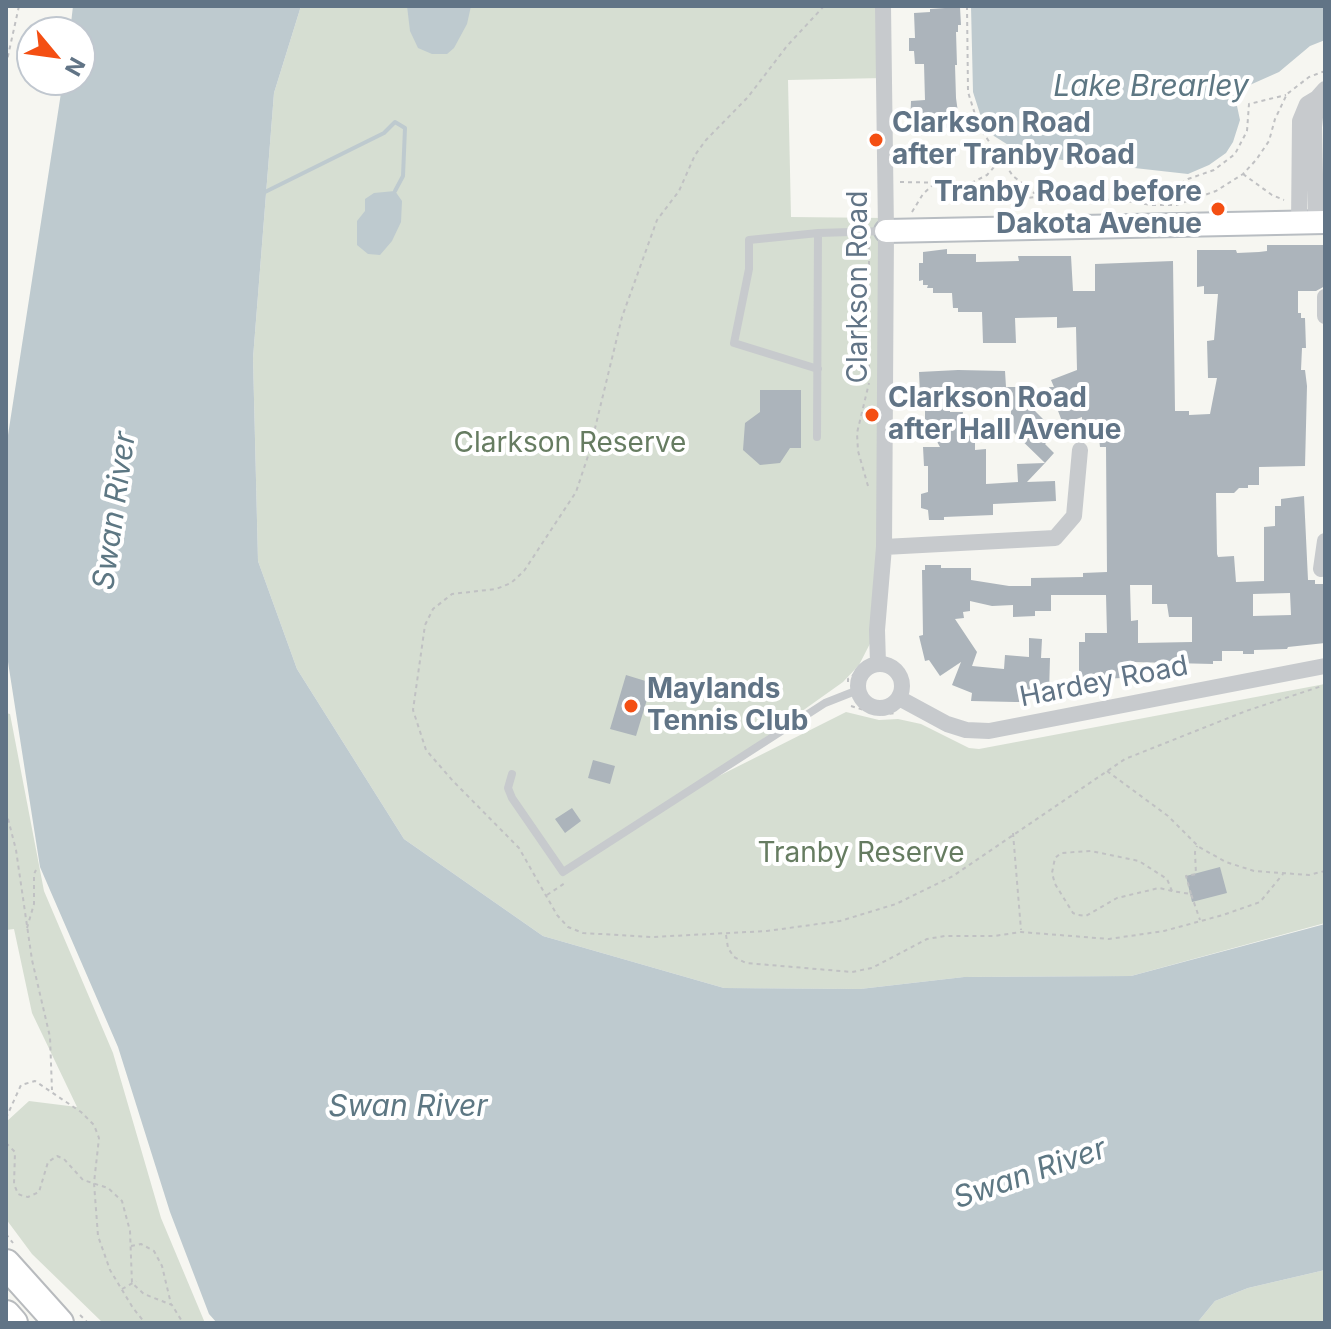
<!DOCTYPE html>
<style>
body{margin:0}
#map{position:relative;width:1331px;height:1329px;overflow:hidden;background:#f6f6f1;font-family:Inter,sans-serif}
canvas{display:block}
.frame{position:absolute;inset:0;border:8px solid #617486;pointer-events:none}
.north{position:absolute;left:16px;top:16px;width:80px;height:80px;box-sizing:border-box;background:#fff;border:2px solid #c0c7cf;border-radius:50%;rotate:119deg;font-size:22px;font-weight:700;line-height:32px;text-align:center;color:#617486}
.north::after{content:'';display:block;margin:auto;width:28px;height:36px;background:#f44f13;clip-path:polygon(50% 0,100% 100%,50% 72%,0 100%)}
</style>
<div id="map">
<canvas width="1331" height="1329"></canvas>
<div class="frame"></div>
<div class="north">N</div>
</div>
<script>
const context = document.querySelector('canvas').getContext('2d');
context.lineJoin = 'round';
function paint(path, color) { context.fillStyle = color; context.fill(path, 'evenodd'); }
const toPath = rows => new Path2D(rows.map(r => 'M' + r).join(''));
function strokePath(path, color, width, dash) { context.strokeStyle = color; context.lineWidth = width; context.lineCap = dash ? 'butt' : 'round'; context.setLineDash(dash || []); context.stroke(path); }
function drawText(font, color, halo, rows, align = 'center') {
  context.font = font + ' Inter,sans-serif'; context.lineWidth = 8; context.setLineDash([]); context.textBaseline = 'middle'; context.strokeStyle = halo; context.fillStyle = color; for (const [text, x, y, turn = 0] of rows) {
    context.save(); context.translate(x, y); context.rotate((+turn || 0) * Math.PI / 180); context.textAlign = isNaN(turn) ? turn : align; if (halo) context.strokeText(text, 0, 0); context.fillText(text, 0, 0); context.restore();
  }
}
const green = toPath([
 [301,6,880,6,883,78,788,80,791,217,886,218,877,630,859,665,843,682,691,790,846,712,879,720,898,719,921,724,969,748,979,749,1325,684,1325,923,1131,976,964,977,860,989,724,988,543,936,404,839,297,669,258,561,253,358,274,93],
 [6,713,10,714,44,891,113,1053,161,1218,205,1323,103,1323,32,1254,6,1219,6,1122,29,1101,77,1107,32,1013,14,929,6,930],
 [1325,1270,1325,1323,1197,1323,1215,1301,1248,1288]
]);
const water = toPath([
 [73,6,301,6,274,93,253,358,258,561,297,669,404,839,543,936,724,988,860,989,964,977,1131,976,1325,924,1325,1270,1248,1288,1215,1301,1197,1323,217,1323,209,1314,170,1212,118,1047,40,867,8,662,8,435,63,80,80,80,80,32,70,32],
 [407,6,471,6,467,24,454,48,447,54,432,54,418,48,410,31],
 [971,6,1325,6,1325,40,1310,46,1279,72,1234,92,1240,120,1233,142,1226,153,1209,165,1188,174,1036,157,1021,153,994,136,981,117,973,92],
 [395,191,402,201,401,222,392,241,380,255,368,254,357,245,357,221,365,211,365,199,374,193]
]);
const stream = toPath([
 [265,192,384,133,395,122,405,128,403,176,395,191]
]);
const building = toPath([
 [960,7,961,25,958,25,958,32,956,32,957,65,955,65,956,98,960,127,910,130,911,101,925,100,924,64,915,64,914,51,909,51,909,38,915,38,914,13,930,12,930,9],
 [1267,245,1325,245,1325,286,1316,291,1298,291,1298,313,1301,313,1301,318,1305,318,1306,348,1302,348,1301,370,1305,370,1307,386,1305,466,1259,467,1259,485,1248,485,1248,488,1239,488,1234,493,1216,493,1217,554,1218,557,1234,556,1236,582,1264,581,1264,527,1275,526,1275,506,1281,506,1281,499,1304,496,1308,580,1315,580,1315,584,1325,584,1325,643,1288,647,1287,649,1254,650,1254,654,1243,654,1243,651,1222,651,1222,661,1213,661,1213,664,1132,662,1132,683,1122,683,1122,678,1099,679,1099,682,1096,684,1079,684,1079,642,1085,642,1085,633,1107,633,1106,595,1051,595,1051,611,1035,611,1035,616,1013,617,1013,605,992,606,970,601,970,611,963,612,964,618,955,619,977,652,972,666,1004,669,1005,655,1029,657,1029,638,1042,639,1041,658,1050,658,1049,693,1044,692,1044,697,1022,698,1021,702,1015,702,971,701,972,693,952,685,961,662,940,676,929,660,925,661,919,636,923,635,922,570,925,570,925,565,941,565,941,568,971,568,971,580,1009,586,1031,586,1031,578,1083,577,1083,573,1107,572,1106,447,1100,447,1097,421,1082,421,1082,417,1063,424,1049,387,1054,387,1051,380,1077,370,1076,327,1057,328,1057,317,1015,318,1016,343,983,343,982,312,958,312,958,308,953,308,952,293,933,293,933,288,927,288,928,285,923,285,923,280,919,281,919,263,923,263,923,252,947,249,947,254,976,254,976,262,1019,261,1018,256,1071,256,1073,291,1095,291,1095,264,1173,261,1175,411,1189,411,1189,415,1210,414,1217,378,1208,378,1207,341,1214,340,1218,294,1204,294,1204,286,1197,287,1197,250,1236,250,1237,253,1259,252,1267,251],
 [1130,585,1152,585,1152,604,1167,604,1169,617,1192,617,1192,642,1138,643,1138,620,1131,621],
 [1290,593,1291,615,1253,616,1253,594],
 [958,370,1005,371,1006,387,1035,387,1035,411,1052,428,1042,432,1050,439,1045,444,1054,453,1045,463,1011,430,1011,405,972,406,972,390,949,391,950,412,963,412,959,435,975,436,975,450,986,449,986,484,1018,482,1017,464,1045,463,1027,482,1055,481,1056,501,993,504,993,515,944,517,944,520,929,520,928,510,921,508,921,494,928,492,928,466,924,466,923,447,940,447,927,424,925,424,925,396,920,394,919,372],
 [760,390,801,390,801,448,790,448,780,463,760,465,743,450,745,423,760,412],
 [626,675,652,683,636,736,610,729],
 [593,760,615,766,610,784,588,778],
 [572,808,581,821,565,833,555,819],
 [1220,867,1227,893,1192,902,1186,876]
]);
const path = toPath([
 [6,6,7,6],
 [824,6,787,46,748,97,706,140,695,155,679,191,657,220,622,317,589,453,576,492,524,571,511,583,496,589,452,594,433,609,425,625,413,710,426,750,453,781,519,848,557,915,568,927,583,933,652,937,767,931,840,921,896,904,953,876,1125,759,1246,711,1325,685],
 [967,6,968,92,979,127,1013,176,1034,193,1134,202,1151,205,1176,205,1216,191,1243,174,1256,160,1269,141,1275,119,1287,94,1309,77,1325,71],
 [6,65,19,6],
 [1243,174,1272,195,1284,200],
 [900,182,956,183,967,185,987,175,995,166,995,154],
 [969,186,990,198,1008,201,1042,196],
 [1137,201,1167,193,1188,179,1214,170,1235,154,1247,131,1249,104,1286,95],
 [912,212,923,194,935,183],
 [869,377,869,243],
 [868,486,858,451,857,433,869,383],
 [848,682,848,679,860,670,863,663],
 [851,706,880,715,895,713],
 [1107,771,1168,816,1199,847,1226,862,1254,871,1309,875,1325,871],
 [6,811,16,850,32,960,50,1037,52,1090],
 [1013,833,1021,930],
 [1172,891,1167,879,1139,861,1091,851,1061,853,1055,858,1052,873,1055,884,1073,913,1078,915,1086,916,1117,898,1159,888,1172,891,1191,894,1200,920],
 [1191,894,1186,876,1196,874,1195,852,1197,846],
 [547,895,565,883],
 [27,928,34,904,34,874,36,870],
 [726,935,728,948,734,957,746,963,852,972,872,968,927,939,945,936,994,936,1021,932,1109,939,1164,931,1223,915,1260,902,1283,874],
 [6,1118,21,1085,35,1081,81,1112,94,1125,99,1138,94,1183,98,1236,110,1270,133,1308,145,1323],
 [6,1143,15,1152,14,1184,18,1194,23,1196,28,1197,39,1192,48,1162,57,1156,64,1159,83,1180,108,1188,122,1201,130,1231,132,1283,144,1294,172,1305,183,1323],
 [6,1234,13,1243],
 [131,1246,141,1244,154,1251,162,1266,171,1304],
 [122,1289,136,1281],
 [80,1315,88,1323]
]);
const lane = toPath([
 [818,369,734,343,749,269,749,240,818,233],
 [817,437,818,233,885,231],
 [512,774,508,788,512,798,563,872,825,703,858,690]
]);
const street = toPath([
 [1316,222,1314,127,1317,98],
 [1299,223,1300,121,1307,104,1317,98,1325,89],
 [1325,297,1325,316],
 [884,547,1055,538,1074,516,1080,450],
 [1321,569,1325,541],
 '858 686a22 22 0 1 1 44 0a22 22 0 1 1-44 0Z',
 [878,664,877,630,884,547,886,231,883,6],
 [899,698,947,724,966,730,989,731,1325,666]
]);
const secondary = toPath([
 [886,231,1325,222]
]);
const highway = toPath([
 [6,1264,59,1323],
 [6,1315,13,1323]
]);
const markers = [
 [876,140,8,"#f44f13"],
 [1218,209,8,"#f44f13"],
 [872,415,8,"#f44f13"],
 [631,706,8,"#f44f13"]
];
const poiNames = [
 ["Clarkson Road",892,124],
 ["after Tranby Road",892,156],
 ["Tranby Road before",1202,193,"right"],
 ["Dakota Avenue",1202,225,"right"],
 ["Clarkson Road",888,399],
 ["after Hall Avenue",888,431],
 ["Maylands",647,690],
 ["Tennis Club",647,722]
];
const streetNames = [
 ["Clarkson Road",859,287,-90],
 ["Hardey Road",1104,682,-11]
];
const parkNames = [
 ["Clarkson Reserve",570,444],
 ["Tranby Reserve",861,854]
];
const waterNames = [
 ["Lake Brearley",1151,87],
 ["Swan River",115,511,-82],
 ["Swan River",408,1107],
 ["Swan River",1030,1174,-19]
];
paint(green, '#d6ded2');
paint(water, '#becacf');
strokePath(stream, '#becacf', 4);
paint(building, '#acb4bb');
strokePath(secondary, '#b8bdc2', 26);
strokePath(highway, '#b8bbbe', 32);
strokePath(path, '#c0c1c3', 2, [4, 4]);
strokePath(lane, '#c7cacd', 8);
strokePath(street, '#c7cacd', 16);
strokePath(secondary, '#fff', 22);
strokePath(highway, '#fff', 28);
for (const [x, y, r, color] of markers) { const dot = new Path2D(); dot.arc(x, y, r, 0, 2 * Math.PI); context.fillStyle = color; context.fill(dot); strokePath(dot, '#fff', 3); }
drawText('bold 28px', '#617486', '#fff', poiNames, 'left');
drawText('28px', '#617486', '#fff', streetNames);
drawText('28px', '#667c61', '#fff', parkNames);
drawText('italic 30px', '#5d7783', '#fff', waterNames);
</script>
